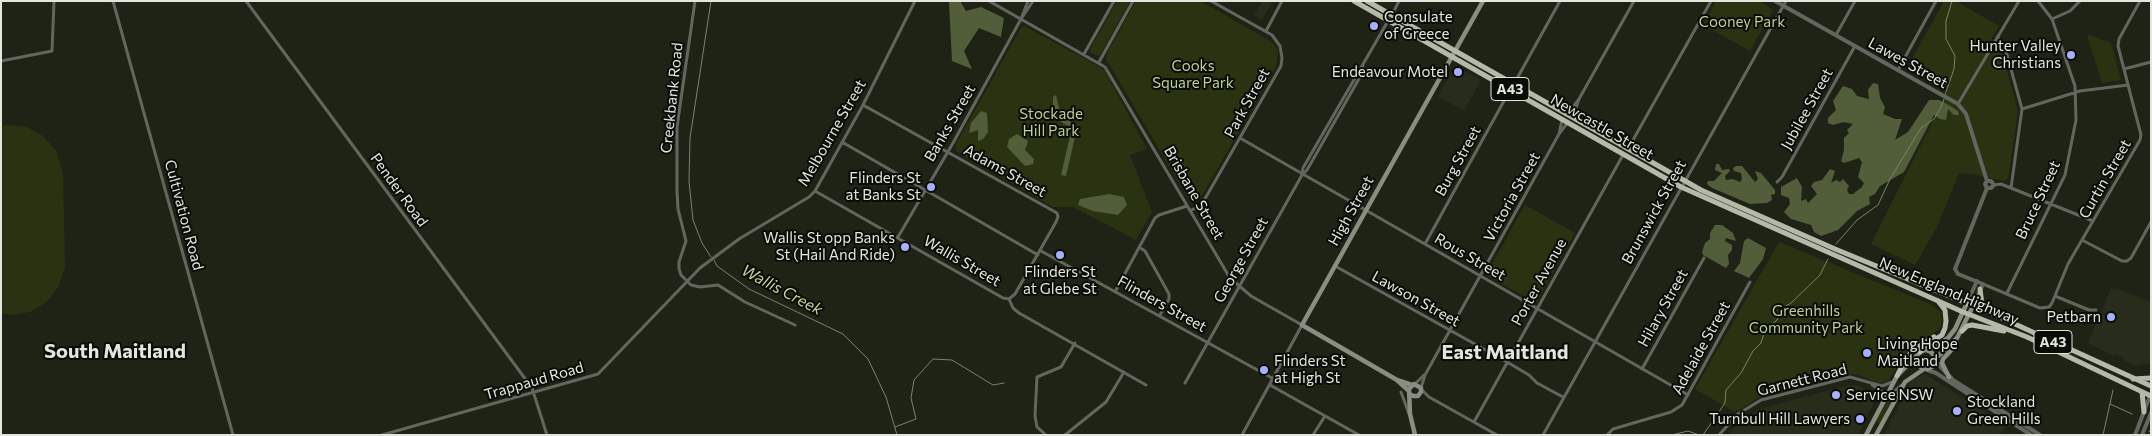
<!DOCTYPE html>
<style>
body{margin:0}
#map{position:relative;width:2152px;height:436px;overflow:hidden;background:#1e2315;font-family:Commissioner,sans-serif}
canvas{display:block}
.frame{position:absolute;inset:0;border:2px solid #e3e6dd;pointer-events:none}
</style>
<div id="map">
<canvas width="2152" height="436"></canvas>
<div class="frame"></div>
</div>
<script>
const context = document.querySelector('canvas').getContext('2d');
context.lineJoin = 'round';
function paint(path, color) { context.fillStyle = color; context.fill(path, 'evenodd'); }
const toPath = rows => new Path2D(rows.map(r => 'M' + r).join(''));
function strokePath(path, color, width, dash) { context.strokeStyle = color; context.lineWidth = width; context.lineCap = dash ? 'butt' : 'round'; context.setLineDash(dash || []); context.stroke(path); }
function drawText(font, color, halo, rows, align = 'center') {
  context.font = font + ' Commissioner,sans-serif'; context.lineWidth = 4; context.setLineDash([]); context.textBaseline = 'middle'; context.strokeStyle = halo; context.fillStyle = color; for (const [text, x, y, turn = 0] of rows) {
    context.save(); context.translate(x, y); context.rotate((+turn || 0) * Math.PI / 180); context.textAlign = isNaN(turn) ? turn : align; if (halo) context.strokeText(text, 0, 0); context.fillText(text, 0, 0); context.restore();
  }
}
const built = toPath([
 [1262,1,1273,1,1262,20,1254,15],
 [1455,66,1481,80,1464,111,1438,96],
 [2111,288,2115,290,2116,288,2151,302,2151,363,2136,366,2124,361,2122,356,2116,354,2113,356,2088,343],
 [1925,374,2006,425,2000,435,1884,435,1912,380],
 [1849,385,1859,386,1868,391,1873,398,1873,405,1858,435,1728,435,1743,419,1757,410,1773,405]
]);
const green = toPath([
 [1117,1,1130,1,1100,55,1098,56,1090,52,1090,49],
 [1136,1,1200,1,1272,42,1278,50,1276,66,1200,199,1196,202,1190,201,1106,59,1108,51],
 [1716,1,1760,1,1773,10,1750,51,1703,25],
 [1944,1,1956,1,1999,26,1991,39,2000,45,2018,111,2008,179,2004,181,1977,175,1959,173,1937,227,1915,265,1871,244,1948,91,1907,68],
 [1024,26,1093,63,1105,71,1147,149,1130,155,1152,212,1136,240,1073,207,1053,207,956,151,956,144,1021,28],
 [2090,35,2111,43,2121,80,2102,83,2087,36],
 [7,125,27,127,43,136,56,151,63,172,65,266,59,286,47,302,30,312,11,315,1,313,1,127],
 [1525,205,1575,233,1536,303,1488,276,1487,273],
 [1779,242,1930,304,1941,312,1942,320,1941,327,1937,331,1917,343,1906,354,1888,381,1881,384,1858,375,1847,374,1760,397,1735,412,1695,389],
 [1895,393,1880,424,1875,421,1888,396]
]);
const forest = toPath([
 [960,1,966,11,981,7,1004,18,1001,37,979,28,964,51,972,69,952,61,949,2],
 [1873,83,1878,84,1880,98,1885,107,1883,114,1895,119,1902,119,1895,140,1908,132,1929,100,1939,100,1947,104,1958,111,1959,115,1954,115,1948,109,1946,120,1940,119,1934,115,1904,172,1880,186,1875,194,1869,197,1870,204,1857,211,1838,230,1821,236,1814,232,1811,225,1791,219,1784,212,1790,204,1789,198,1781,195,1781,187,1797,178,1802,187,1801,201,1806,199,1808,203,1817,194,1811,186,1814,182,1822,180,1830,169,1835,171,1831,183,1836,180,1840,182,1843,179,1849,186,1847,190,1849,194,1853,194,1862,187,1864,183,1858,177,1862,162,1859,158,1844,163,1841,161,1844,150,1844,138,1849,133,1847,130,1853,124,1844,122,1833,125,1828,123,1828,118,1836,110,1833,101,1843,86,1852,89,1857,96,1869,99,1868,90],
 [1056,95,1059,108,1065,117,1074,125,1068,126,1061,122,1053,108,1053,97],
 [981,111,987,113,988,132,983,139,978,141,978,130,969,133,971,123],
 [1077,128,1066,176,1061,175,1071,132],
 [1017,134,1028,141,1025,150,1034,159,1033,164,1025,166,1007,147,1009,139],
 [1716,164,1719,164,1722,170,1729,169,1730,171,1725,176,1726,180,1733,179,1740,182,1742,179,1741,173,1734,171,1733,168,1736,166,1742,166,1755,182,1758,179,1755,171,1761,173,1775,190,1775,194,1771,195,1772,200,1767,203,1750,204,1712,188,1707,184,1708,181,1714,181,1722,173,1715,170],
 [1109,194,1124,197,1127,205,1118,215,1093,211,1078,205,1080,199],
 [1715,225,1722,225,1733,233,1736,241,1726,238,1725,241,1732,245,1732,250,1728,255,1729,264,1726,268,1703,255,1702,252,1705,243,1710,239,1710,233],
 [1748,238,1766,248,1763,259,1749,278,1734,271,1740,263,1744,241]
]);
const stream = toPath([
 [1945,95,1954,69,1955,56,1946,39,1946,21,1952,1],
 [1836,244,1857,220,1878,205,1890,179,1921,128,1934,119,1941,107,1944,99],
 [711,257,702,243,693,220,689,181,690,138,711,1],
 [714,260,717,266,749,289,843,334,868,359,886,397,897,435],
 [2110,404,2132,414],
 [895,427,916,419,911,398,914,380,933,359,952,360,993,385,1004,383],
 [2149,431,2151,433],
 [1672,435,1688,431,1699,435],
 [1703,435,1725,403,1726,390,1741,373,1753,351,1761,343,1765,330,1777,320,1781,309,1791,303,1820,275,1828,259],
 [2103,435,2113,390]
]);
const minor = toPath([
 [113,1,233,435],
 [246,1,532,388,547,435],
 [695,1,677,127,677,191,678,209,686,241,679,262,679,269,681,275,691,285,700,287,718,285,745,302,795,325],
 [989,1,1105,67,1230,278,1251,296,1302,325,1242,435],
 [1392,15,1399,1],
 [1021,19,1033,1],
 [2052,19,2070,11,2080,1],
 [1266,31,1282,1],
 [1836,35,1855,1],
 [1997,37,2004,44,2022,109,2011,188],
 [1084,54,1114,1],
 [1,61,52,51,54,1],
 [1099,62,1133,1],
 [2124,69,2151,62],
 [1898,70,1936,1],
 [1514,84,1560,1],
 [1958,104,2019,1],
 [863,105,1057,213,1058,217,1056,222,1015,294,1009,299],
 [2022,109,2080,91,2128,85],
 [1568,114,1579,99],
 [1575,119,1574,114,1579,99,1634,1],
 [1559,134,1562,120],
 [1240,138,1688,395],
 [842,142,1038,255],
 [1628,149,1711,1],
 [1302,174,1303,168,1388,21],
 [1777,182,1782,177,1855,46],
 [1994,185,2001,184,2011,188,2093,221],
 [815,191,1003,298,1009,299,1013,308,1019,313,1146,385],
 [1190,211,1199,206,1206,197,1281,66,1282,58,1280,46,1272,35,1211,1],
 [898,237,953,143,1021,19,1028,1],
 [2082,240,2122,261,2127,261,2131,258,2151,222],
 [1425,244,1510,90],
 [1139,247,1145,251,1169,294,1169,299,1160,315],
 [1041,251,1272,378],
 [1335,266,1507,362,1529,375,1537,383,1563,397],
 [1983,284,2040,308,2049,307,2052,303,2068,264,2140,140,2141,135,2118,46,2119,39,2140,1],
 [1115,292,1155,218,1159,215,1187,206],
 [2007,293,2065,175,2076,120,2075,86,2052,19,2038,1],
 [2055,296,2089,310,2096,310],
 [1642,369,1704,258],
 [1185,383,1302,175,1307,170,1360,77,1363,65],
 [1415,384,1424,375],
 [1270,385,1359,435],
 [1872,385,1886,394,1892,393,1902,385],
 [1421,388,1425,375,1559,134,1568,122],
 [1422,390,1429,397,1497,435],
 [1401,392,1409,414],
 [1474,422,1623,155],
 [382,435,598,374,700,268,739,239,809,197,815,191,863,105,915,1],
 [1046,435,1037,427,1035,416,1037,377,1061,367,1075,343],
 [1065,435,1106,402,1124,372],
 [1313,435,1325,416],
 [1543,435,1786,1],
 [1607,435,1613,429,1671,412,1682,405,1750,282],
 [1719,435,1738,414,1761,400,1850,377,1882,386,1892,382]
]);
const tertiary = toPath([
 [1775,1,1958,104,1966,114,1987,181,1985,184,1987,188,1955,269,1958,274,1983,284,1973,306],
 [1987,181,1991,181,1994,185,1991,188,1987,188],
 [1967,303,1977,281],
 [1935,361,1953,380,2040,435],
 [1927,370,1936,373,2031,435],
 [2135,435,2150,396],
 [2142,435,2151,413]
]);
const secondary = toPath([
 [1916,358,1917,364,1922,368,1928,369,1933,366,1935,361,1935,357,1931,352,1926,350],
 [1935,359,1957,338,1973,306],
 [1949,377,1942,363,1943,359,1955,346,1956,341],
 [1398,381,1409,391],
 [1412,385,1397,380,1302,325,1483,1],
 [1410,394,1413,396,1418,396,1421,392,1421,388,1414,384,1409,389,1410,414,1415,435],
 [1866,435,1897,376,1920,352,1934,347,1948,338,1955,329,1967,303],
 [1876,435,1905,382,1924,369]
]);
const trunk = toPath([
 [1354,1,1681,187,1963,312,2027,337,2151,396],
 [1367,1,1701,190,1835,249,1993,314,2151,386],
 [1980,289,1982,304,1989,311],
 [1962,331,1967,326,1972,325,2004,331],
 [1920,352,1923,347,1942,335,1945,328,1946,321,1945,310,1938,301],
 [1897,376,1904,362,1913,350,1934,337],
 [2133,379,2151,378],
 [2142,392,2144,412]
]);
const markers = [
 [1374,26,5,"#a4b2fc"],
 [2071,55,5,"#a4b2fc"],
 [1458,72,5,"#a4b2fc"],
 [931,187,5,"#a4b2fc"],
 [905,247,5,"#a4b2fc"],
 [1060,255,5,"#a4b2fc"],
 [2111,317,5,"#a4b2fc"],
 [1867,353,5,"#a4b2fc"],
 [1264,370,5,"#a4b2fc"],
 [1836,395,5,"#a4b2fc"],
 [1957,411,5,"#a4b2fc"],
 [1860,419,5,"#a4b2fc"]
];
const shields = [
 [1510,89,38],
 [2053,342,38]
];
const shieldNames = [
 ["A43",1510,89],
 ["A43",2053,342]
];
const poiNames = [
 ["Consulate",1384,17,"left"],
 ["of Greece",1384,34,"left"],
 ["Hunter Valley",2061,46],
 ["Christians",2061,63],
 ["Endeavour Motel",1448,72],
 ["Flinders St",921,178],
 ["at Banks St",921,195],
 ["Wallis St opp Banks",895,238],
 ["St (Hail And Ride)",895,255],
 ["Flinders St",1060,272,"center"],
 ["at Glebe St",1060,289,"center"],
 ["Petbarn",2101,317],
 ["Living Hope",1877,344,"left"],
 ["Maitland",1877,361,"left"],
 ["Flinders St",1274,361,"left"],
 ["at High St",1274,378,"left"],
 ["Service NSW",1846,395,"left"],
 ["Stockland",1967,402,"left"],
 ["Green Hills",1967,419,"left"],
 ["Turnbull Hill Lawyers",1850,419]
];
const parkNames = [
 ["Cooney Park",1742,22],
 ["Cooks",1193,66],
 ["Square Park",1193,83],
 ["Stockade",1051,114],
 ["Hill Park",1051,131],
 ["Greenhills",1806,311],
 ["Community Park",1806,328]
];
const streetNames = [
 ["Lawes Street",1908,63,29],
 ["Creekbank Road",672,98,-84],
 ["Park Street",1247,103,-61],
 ["Jubilee Street",1807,109,-61],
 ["Banks Street",950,123,-60],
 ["Newcastle Street",1602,127,30],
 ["Melbourne Street",832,133,-60],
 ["Burg Street",1458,161,-61],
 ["Adams Street",1005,171,29],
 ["Curtin Street",2105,179,-60],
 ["Pender Road",399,190,54],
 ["Brisbane Street",1194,193,60],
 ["Victoria Street",1512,197,-61],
 ["Bruce Street",2038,200,-65],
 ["High Street",1351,211,-61],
 ["Brunswick Street",1654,212,-61],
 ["Cultivation Road",184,215,75],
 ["Rous Street",1470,257,30],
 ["George Street",1241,260,-61],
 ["Wallis Street",962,261,30],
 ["Porter Avenue",1539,282,-61],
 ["New England Highway",1949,291,23],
 ["Lawson Street",1416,299,29],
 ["Flinders Street",1162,304,29],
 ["Hilary Street",1663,308,-61],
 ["Adelaide Street",1701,348,-61],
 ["Garnett Road",1802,380,-14],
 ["Trappaud Road",534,381,-16]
];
const waterNames = [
 ["Wallis Creek",782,290,28]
];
const districtNames = [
 ["South Maitland",115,351],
 ["East Maitland",1505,352]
];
paint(built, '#272d1a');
paint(green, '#293312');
paint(forest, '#525e3a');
strokePath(stream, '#7a8468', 1);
strokePath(minor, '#63665f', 3);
strokePath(tertiary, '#63665f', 4);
strokePath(secondary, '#898d82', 4.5);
strokePath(trunk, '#b4baaa', 5);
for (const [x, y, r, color] of markers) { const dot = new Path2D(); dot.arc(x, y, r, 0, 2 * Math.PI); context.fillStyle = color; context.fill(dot); strokePath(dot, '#090b06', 2); }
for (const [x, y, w] of shields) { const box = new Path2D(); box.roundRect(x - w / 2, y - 11.5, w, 23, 4); context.fillStyle = '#090b06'; context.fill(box); strokePath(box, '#e3e6dd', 1); }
drawText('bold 14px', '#e3e6dd', null, shieldNames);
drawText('15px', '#e3e6dd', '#090b06', poiNames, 'right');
drawText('15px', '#bbd192', '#090b06', parkNames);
drawText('15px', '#e3e6dd', '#090b06', streetNames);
drawText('italic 16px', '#bfd697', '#090b06', waterNames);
drawText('bold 20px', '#e3e6dd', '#090b06', districtNames);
</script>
